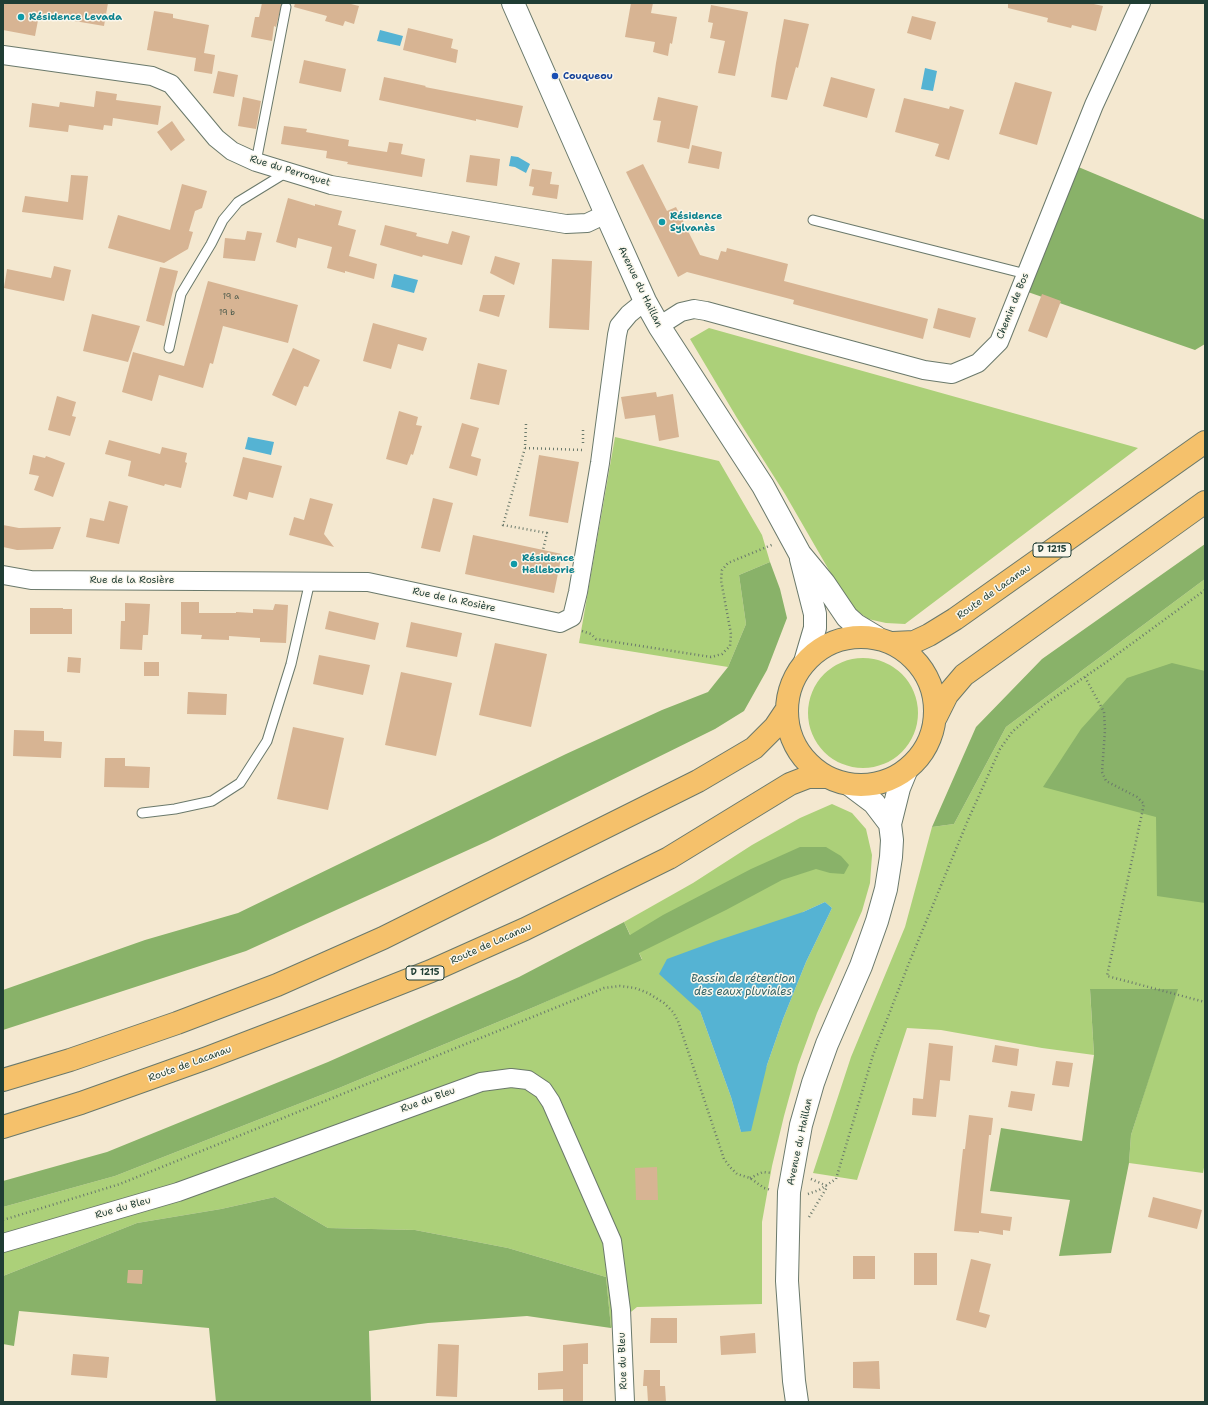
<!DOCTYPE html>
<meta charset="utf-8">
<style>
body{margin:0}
#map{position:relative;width:1208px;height:1405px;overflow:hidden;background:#f4e8d0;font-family:"Shantell Sans",sans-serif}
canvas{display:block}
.frame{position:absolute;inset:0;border:4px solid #1f3d34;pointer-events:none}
</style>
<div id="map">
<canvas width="1208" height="1405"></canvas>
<div class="frame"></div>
</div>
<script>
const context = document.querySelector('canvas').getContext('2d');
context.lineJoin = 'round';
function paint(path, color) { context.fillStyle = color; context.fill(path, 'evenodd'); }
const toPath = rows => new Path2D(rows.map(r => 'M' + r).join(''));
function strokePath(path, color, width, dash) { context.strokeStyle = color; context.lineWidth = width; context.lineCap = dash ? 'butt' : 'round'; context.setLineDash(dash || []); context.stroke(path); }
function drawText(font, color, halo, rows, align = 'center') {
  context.font = font + ' "Shantell Sans",sans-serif'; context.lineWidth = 3; context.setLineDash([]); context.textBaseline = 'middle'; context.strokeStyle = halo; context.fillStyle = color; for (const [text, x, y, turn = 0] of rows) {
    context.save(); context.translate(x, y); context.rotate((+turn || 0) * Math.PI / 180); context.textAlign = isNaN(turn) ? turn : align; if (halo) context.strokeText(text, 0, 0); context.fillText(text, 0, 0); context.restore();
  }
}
const green = toPath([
 [709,328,1138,448,905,624,886,623,868,619,851,606,837,584,785,494,737,418,690,339],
 [615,437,719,461,762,535,770,562,739,575,746,624,728,667,579,643],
 [1205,579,1205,1162,1203,1173,1129,1163,1131,1135,1177,989,1090,990,1094,1055,1042,1048,941,1030,907,1028,857,1180,813,1173,851,1057,905,927,932,827,954,824,1006,727],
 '808 713a55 55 0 1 1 110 0a55 55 0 1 1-110 0Z',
 [832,804,852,813,866,829,872,855,870,883,862,911,817,1013,798,1065,784,1116,772,1166,762,1222,762,1304,637,1307,611,1328,606,1277,508,1248,415,1230,328,1228,275,1197,221,1209,137,1223,3,1276,3,1207,115,1176,339,1088,534,1007,642,959,624,922,693,883,752,845,800,818],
 [825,902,832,908,806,962,783,1019,767,1065,741,1132,731,1097,700,1011,803,912]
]);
const forest = toPath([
 [1076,166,1205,220,1205,344,1195,350,1025,291],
 [1205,544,1205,579,1006,727,954,824,932,827,976,727,1042,659],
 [770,562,780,589,787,618,767,670,744,711,715,729,488,841,246,951,3,1030,3,990,145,940,238,913,566,754,662,710,708,692,728,667,746,624,739,575],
 [1172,663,1205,671,1205,903,1157,896,1156,817,1043,787,1081,729,1127,678],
 [800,847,826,847,841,856,849,865,844,874,830,873,816,869,782,880,726,910,639,953,642,960,534,1007,339,1088,115,1176,3,1207,3,1181,107,1152,328,1062,519,977,624,922,630,935,663,915,751,869],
 [1090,989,1178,989,1131,1135,1129,1163,1111,1253,1059,1256,1070,1200,990,1191,1001,1128,1082,1141,1094,1055],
 [275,1197,328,1228,415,1230,508,1248,606,1277,611,1328,527,1316,428,1323,369,1331,371,1402,216,1402,209,1328,19,1311,14,1346,3,1344,3,1276,137,1223,221,1209]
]);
const water = toPath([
 [380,30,403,36,400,46,377,41],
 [925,68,937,71,933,91,921,89],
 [511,156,518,157,530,164,526,173,515,167,509,166],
 [394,274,418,280,414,293,391,287],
 [248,437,274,442,271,455,245,449],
 [825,902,832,908,806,962,783,1019,767,1065,751,1131,741,1132,731,1097,700,1011,659,974,667,959,716,941,803,912]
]);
const building = toPath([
 [3,3,108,3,104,26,39,15,35,36,3,30],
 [262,3,282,3,276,27,274,26,272,41,251,37,255,17,259,17],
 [295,3,347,3,359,6,354,24,345,21,343,26,325,21,327,16,294,7],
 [631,3,653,3,651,13,677,17,672,44,670,43,668,56,653,52,655,42,625,37],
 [1008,3,1089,3,1103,6,1096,31,1072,25,1071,28,1047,22,1048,18,1008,8],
 [711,5,748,12,735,76,718,73,725,41,710,38,713,23,708,22],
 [154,11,173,14,173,18,209,25,204,53,215,55,212,74,194,71,196,58,147,50],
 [912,16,936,22,931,40,907,33],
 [784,19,809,24,798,68,796,67,787,100,771,97,776,63],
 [408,28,453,39,451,48,458,50,456,63,403,50],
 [304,60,346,69,341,92,299,83],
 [218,71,238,75,234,97,213,93],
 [384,77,426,86,425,87,523,106,518,128,476,119,476,121,379,100],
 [831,77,875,89,867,118,823,106],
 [1015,82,1052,92,1037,145,999,134],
 [96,91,117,94,116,100,161,106,158,125,113,118,112,126,104,125,103,130,69,125,68,132,29,127,32,103,59,107,60,102,94,107],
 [243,97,261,101,256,129,238,126],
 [658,97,698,106,689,149,657,142,661,121,653,120],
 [904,98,949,109,950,106,964,110,949,160,935,156,939,144,895,132],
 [172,121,185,140,171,151,157,132],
 [284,126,307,129,306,132,349,140,348,146,387,152,389,142,403,144,401,154,425,159,422,177,347,164,348,162,326,158,327,151,281,144],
 [692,145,722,152,719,169,688,163],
 [470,155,500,159,497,186,466,182],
 [643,164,667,211,676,207,700,255,718,260,721,251,726,252,727,248,788,264,784,281,928,319,923,339,793,304,794,300,687,272,678,277,626,172],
 [532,169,552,172,550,184,559,185,557,199,532,195,534,187,529,186],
 [71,175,88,176,83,220,22,212,25,196,68,202],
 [182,184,207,191,202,208,195,211,189,231,193,232,188,249,164,263,108,248,118,215,170,230],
 [288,198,315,206,315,204,342,211,338,225,356,230,349,256,377,264,374,279,345,271,345,273,327,268,332,247,298,238,296,248,276,242],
 [385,225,417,233,416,236,448,244,452,231,470,236,462,265,423,255,422,257,380,245],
 [247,231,262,233,255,261,223,258,225,238,245,240],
 [495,256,520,263,514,285,490,273],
 [552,259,592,261,589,330,549,328],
 [54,266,71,270,64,301,4,288,7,269,51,278],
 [160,267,178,271,164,326,146,321],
 [208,281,298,305,288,343,223,326,213,364,210,363,203,388,159,375,152,401,122,392,133,352,184,366],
 [1042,294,1061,301,1047,338,1028,331],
 [483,295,505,295,499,317,479,311],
 [938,308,976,318,970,338,933,328],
 [92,314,140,326,128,362,83,351],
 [373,323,427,338,423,351,398,344,391,369,363,361],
 [293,348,320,360,308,387,304,386,296,406,272,395],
 [478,363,507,370,499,405,470,399],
 [656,392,657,397,673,394,679,437,659,441,655,415,625,419,621,397],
 [57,396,76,402,72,416,76,417,70,436,48,430],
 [399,411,418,417,416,425,422,426,413,455,411,454,407,465,386,459],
 [462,423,479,428,471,456,481,459,477,476,449,468],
 [109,440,160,454,162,447,187,453,185,462,187,463,181,488,165,484,164,486,128,476,131,461,105,454],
 [33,455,45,458,46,456,65,463,53,497,34,490,39,476,29,474],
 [539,455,579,462,568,523,529,516],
 [243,457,282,466,273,498,249,492,247,500,233,496],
 [310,498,333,504,324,534,334,547,289,535,294,517,304,520],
 [433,498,453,503,440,552,421,548],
 [109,501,128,506,119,544,86,537,90,518,104,521],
 [3,525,19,528,61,527,53,549,17,550,3,547],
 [473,535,562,554,554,593,465,574],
 [181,602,199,602,199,613,236,613,236,612,253,613,253,609,273,610,275,604,288,605,286,643,260,642,260,638,229,636,229,640,201,639,202,635,181,634],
 [125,603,150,604,148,635,143,635,142,650,120,649,121,621,125,621],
 [30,608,63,608,63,609,72,609,72,634,30,634],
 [329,611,379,623,375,640,325,629],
 [411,622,462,633,457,657,406,647],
 [495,643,547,654,531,727,479,715],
 [319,655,370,665,363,695,313,684],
 [68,657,81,658,80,673,67,672],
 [144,662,159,662,159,676,144,676],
 [401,672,452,683,436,756,385,745],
 [188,692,227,694,226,715,187,714],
 [293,727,344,738,328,810,277,799],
 [14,730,44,731,44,741,62,742,61,758,13,756],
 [105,758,125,758,125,766,150,767,149,788,104,787],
 [929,1043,953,1046,950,1081,940,1080,936,1117,912,1115,913,1098,923,1099],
 [995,1045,1019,1049,1017,1066,992,1062],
 [1056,1061,1073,1063,1069,1087,1052,1085],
 [1011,1091,1035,1094,1032,1111,1008,1107],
 [969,1115,993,1118,991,1135,989,1135,981,1213,1012,1217,1010,1231,1003,1230,1003,1235,979,1231,979,1233,954,1231,963,1149,965,1149],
 [657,1167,658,1200,636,1200,635,1168],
 [1153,1197,1202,1210,1197,1229,1148,1217],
 [914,1253,937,1253,937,1285,914,1285],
 [853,1256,875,1256,875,1279,853,1279],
 [971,1259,991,1264,979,1312,990,1315,986,1328,956,1320],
 [128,1270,143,1270,142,1284,127,1283],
 [651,1318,677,1318,677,1343,650,1343],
 [755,1333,756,1353,721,1355,720,1336],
 [588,1343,588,1364,583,1364,583,1402,563,1402,563,1389,538,1390,538,1373,563,1371,563,1345],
 [438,1344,459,1345,457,1397,436,1396],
 [73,1354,109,1357,107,1378,71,1375],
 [879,1361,880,1389,853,1388,853,1362],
 [644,1370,660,1370,660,1386,665,1386,666,1402,648,1402,647,1386,643,1386]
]);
const path = toPath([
 [526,424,525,448,503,525,547,533,543,550],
 [583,430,583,445],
 [525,448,584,450],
 [582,631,591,634,596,639,711,657,722,654,730,646,731,634,721,580,722,570,728,563,774,544],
 [1085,677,1104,712,1105,730,1102,772,1106,781,1137,797,1144,804,1107,976,1205,1002],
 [750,1178,763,1172,772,1173],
 [811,1179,827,1186],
 [808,1194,819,1190,836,1179,873,1055,909,963,968,820,1000,749,1012,732,1045,704,1108,661,1205,590],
 [809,1217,827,1187],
 [3,1220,120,1184,604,988,620,986,635,988,648,993,664,1003,673,1012,678,1021,724,1159,730,1167,737,1174,750,1178,764,1188,771,1190]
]);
const service = toPath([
 [256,162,286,7],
 [813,220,1026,274],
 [169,348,181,294,211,244,223,220,238,202,287,172],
 [142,813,175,809,212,801,240,783,267,741,291,664,310,581]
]);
const minor = toPath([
 [3,55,152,76,171,84,216,138,232,151,256,162,331,185,566,224,587,223,606,214],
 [659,326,681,312,694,309,706,311,924,370,952,374,978,363,999,342,1094,105,1141,3],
 [3,575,31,580,368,582,560,623,572,617,578,592,600,463,617,335,619,326,629,314,645,301],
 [3,1243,178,1192,481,1082,511,1078,528,1080,543,1090,551,1102,612,1241,621,1310,625,1402]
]);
const tertiary = toPath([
 [513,3,606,214,645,301,659,326,763,486,800,554,824,583,847,617,856,625,876,637],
 [801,559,815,614,815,628,805,662],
 [850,785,874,803,890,824],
 [797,1402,794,1381,787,1281,789,1192,801,1125,813,1083,827,1044,861,966,877,921,886,889,891,857,892,840,890,824,899,788,906,771]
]);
const primary = toPath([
 '787 711a74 74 0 1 1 148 0a74 74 0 1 1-148 0Z',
 [893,643,914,642,929,635,955,619,1205,442],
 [936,717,947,695,964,675,1205,502],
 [3,1080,70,1060,177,1023,277,985,383,938,698,781,754,748,775,727,787,709],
 [3,1127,81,1103,207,1058,317,1016,431,971,525,929,669,858,790,784,808,777,826,777]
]);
const markers = [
 [21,17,4,"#0f9aa8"],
 [555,76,4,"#1a4fb4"],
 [662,222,4,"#0f9aa8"],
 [514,564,4,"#0f9aa8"]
];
const numberNames = [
 ["19 a",231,297],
 ["19 b",227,313]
];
const shields = [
 [1052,550,38],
 [425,973,38]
];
const shieldNames = [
 ["D 1215",1052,550],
 ["D 1215",425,973]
];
const cultureNames = [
 ["Résidence Levada",29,17],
 ["Résidence",670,216],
 ["Sylvanès",670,228],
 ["Résidence",522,558],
 ["Helleborie",522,570]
];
const transitNames = [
 ["Couqueou",563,76]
];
const streetNames = [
 ["Rue du Perroquet",290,171,17],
 ["Avenue du Haillan",640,287,64],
 ["Chemin de Bos",1013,306,-68],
 ["Rue de la Rosière",132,580],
 ["Route de Lacanau",994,592,-35],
 ["Rue de la Rosière",454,600,12],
 ["Route de Lacanau",491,944,-24],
 ["Route de Lacanau",190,1064,-20],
 ["Rue du Bleu",428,1100,-20],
 ["Avenue du Haillan",800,1142,-78],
 ["Rue du Bleu",123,1208,-16],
 ["Rue du Bleu",623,1361,-92]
];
const waterNames = [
 ["Bassin de rétention",743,979],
 ["des eaux pluviales",743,992]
];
paint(green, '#acd079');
paint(forest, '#89b269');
paint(water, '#55b3d3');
paint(building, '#d7b493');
strokePath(service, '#6a796b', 11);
strokePath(minor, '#6a796b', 20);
strokePath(tertiary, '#6a796b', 24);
strokePath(primary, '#6a796b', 24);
strokePath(path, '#6a796b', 2.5, [1, 3]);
strokePath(service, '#fff', 9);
strokePath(minor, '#fff', 18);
strokePath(tertiary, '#fff', 22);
strokePath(primary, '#f5c16b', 22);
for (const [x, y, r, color] of markers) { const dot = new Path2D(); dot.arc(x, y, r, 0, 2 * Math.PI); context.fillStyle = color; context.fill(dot); strokePath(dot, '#fbf7ec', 1.5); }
drawText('8px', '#4d5b4c', null, numberNames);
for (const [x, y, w] of shields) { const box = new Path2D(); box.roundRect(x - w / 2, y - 7, w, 14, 3); context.fillStyle = '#fbf7ec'; context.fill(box); strokePath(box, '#1f3d34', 1); }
drawText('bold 9px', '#1f3d34', null, shieldNames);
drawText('bold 10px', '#0d838f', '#fbf7ec', cultureNames, 'left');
drawText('bold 10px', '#164399', '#fbf7ec', transitNames, 'left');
drawText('10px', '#1f3d34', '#fbf7ec', streetNames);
drawText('italic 11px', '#2f6064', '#fbf7ec', waterNames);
</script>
